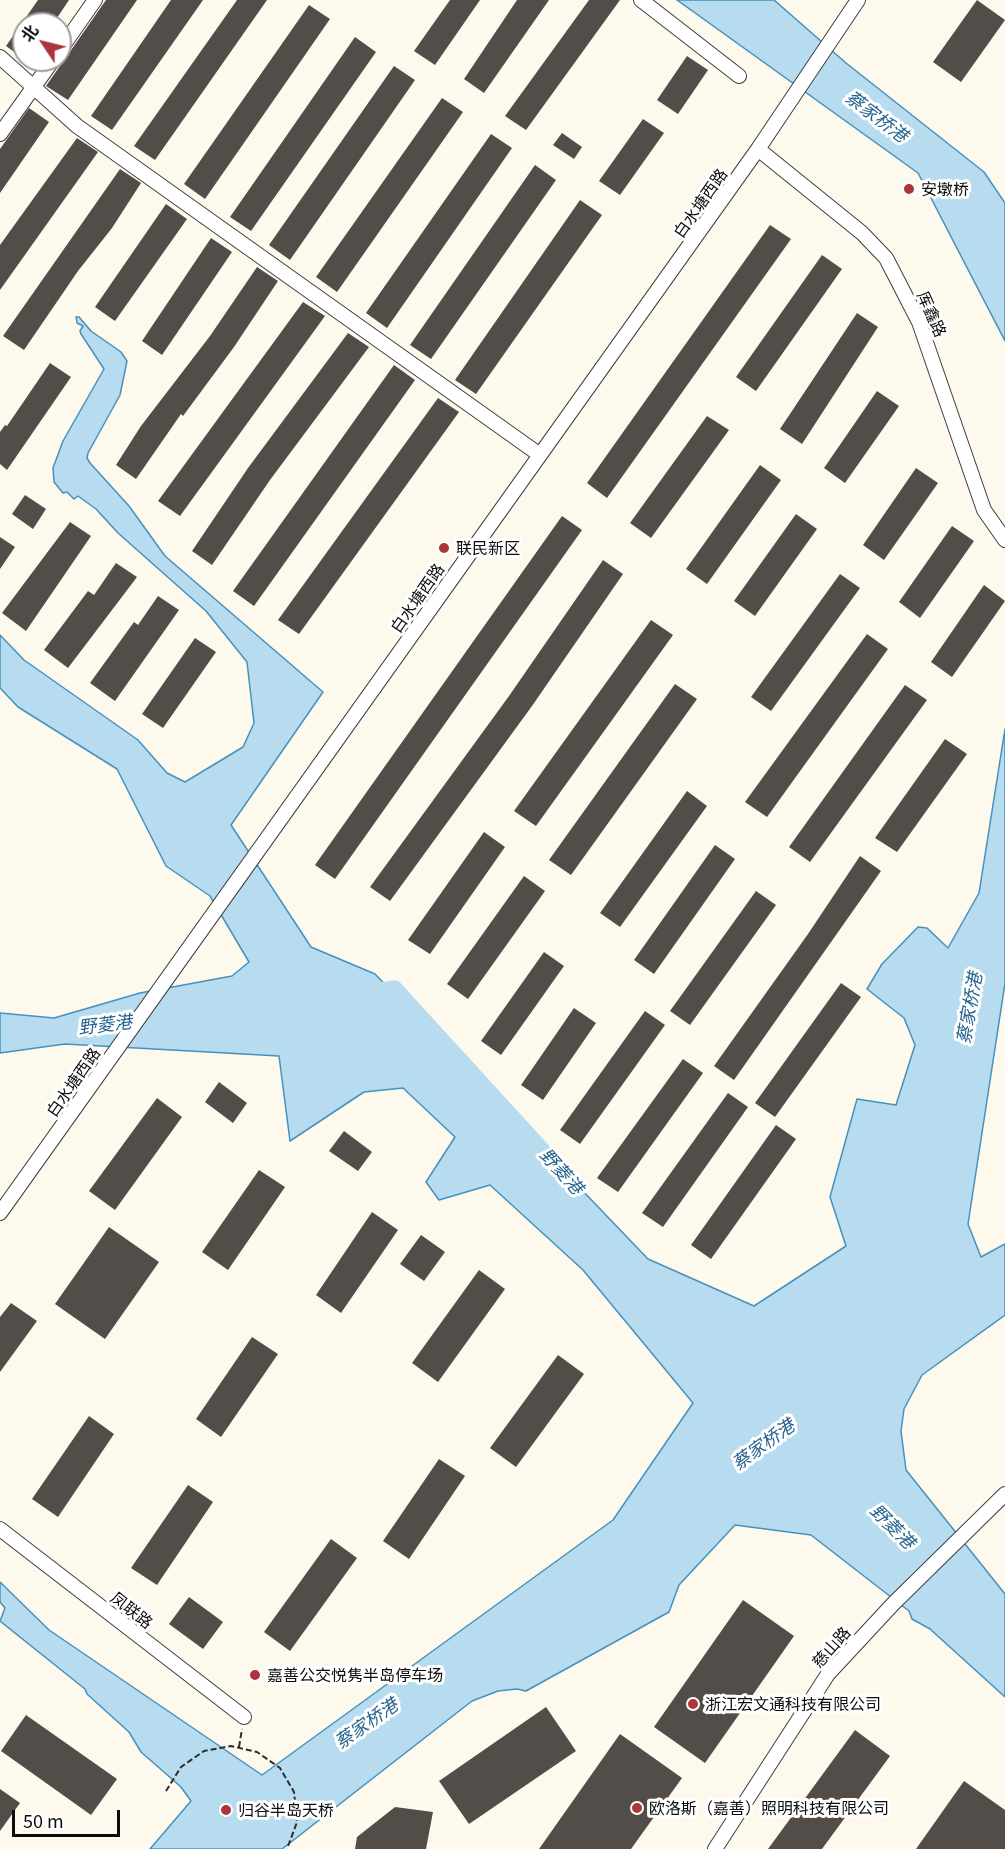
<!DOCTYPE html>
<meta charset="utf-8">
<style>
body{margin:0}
#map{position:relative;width:1005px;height:1849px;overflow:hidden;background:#fdf9ec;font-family:Georgia,"Noto Sans SC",serif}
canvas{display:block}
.north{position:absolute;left:12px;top:12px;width:60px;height:60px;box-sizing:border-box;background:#fff;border:2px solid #9e9e9e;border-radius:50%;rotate:305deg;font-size:16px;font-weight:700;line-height:24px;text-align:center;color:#0c0c0c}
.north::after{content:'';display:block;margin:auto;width:21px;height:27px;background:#ab343d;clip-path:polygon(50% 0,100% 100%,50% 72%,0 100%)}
.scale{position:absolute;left:12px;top:1810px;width:108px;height:27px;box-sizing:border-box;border:3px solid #0c0c0c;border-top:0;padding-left:8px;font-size:18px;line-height:21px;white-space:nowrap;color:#0c0c0c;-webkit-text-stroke:4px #fff;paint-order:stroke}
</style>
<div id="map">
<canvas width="1005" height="1849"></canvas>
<div class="north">北</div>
<div class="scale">50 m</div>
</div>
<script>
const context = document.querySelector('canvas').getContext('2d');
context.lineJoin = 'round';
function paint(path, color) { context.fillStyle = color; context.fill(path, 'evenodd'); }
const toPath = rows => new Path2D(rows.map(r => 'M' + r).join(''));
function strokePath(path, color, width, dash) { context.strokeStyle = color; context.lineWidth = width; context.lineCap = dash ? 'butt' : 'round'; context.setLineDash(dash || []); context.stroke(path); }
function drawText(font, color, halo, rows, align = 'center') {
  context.font = font + ' Georgia,"Noto Sans SC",serif'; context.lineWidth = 6; context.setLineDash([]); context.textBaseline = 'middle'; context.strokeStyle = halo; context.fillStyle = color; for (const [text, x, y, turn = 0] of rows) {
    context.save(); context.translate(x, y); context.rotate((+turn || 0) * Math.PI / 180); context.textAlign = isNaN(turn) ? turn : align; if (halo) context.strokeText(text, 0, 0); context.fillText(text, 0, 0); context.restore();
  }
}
const water = toPath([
 [677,0,774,0,846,63,984,172,1005,203,1005,341,918,173,677,0],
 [76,317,79,317,91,331,121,352,127,361,120,395,88,453,87,458,90,463,129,506,165,556,323,692,231,825,311,947,375,974,648,1259,754,1306,846,1246,830,1197,857,1099,896,1105,915,1045,904,1018,867,989,882,964,918,927,927,928,948,948,979,893,1005,729,1005,983,968,1224,981,1257,1005,1244,1005,1315,922,1375,904,1409,901,1431,906,1470,1005,1594,1005,1697,930,1629,912,1619,909,1611,811,1535,735,1525,679,1585,669,1612,526,1691,517,1689,498,1691,472,1701,282,1849,150,1849,191,1801,181,1787,141,1752,129,1732,87,1694,85,1689,0,1621,5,1608,0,1602,0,1582,49,1630,262,1775,613,1520,693,1403,583,1270,490,1185,439,1200,426,1182,455,1137,403,1088,364,1092,290,1141,279,1056,65,1044,0,1053,0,1013,54,1018,140,993,232,976,249,962,210,896,166,866,117,769,18,707,0,688,0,635,24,660,138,740,167,773,185,782,243,747,254,723,247,662,206,611,118,533,96,509,78,496,74,499,67,492,63,493,54,482,53,468,63,441,104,369,81,334,80,331,83,326,77,323,76,317]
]);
const canal = toPath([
 [369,991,395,988,543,1150]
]);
const building = toPath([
 [38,0,69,0,53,24,24,24,24,59,6,46],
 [106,0,137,0,68,100,46,86],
 [171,0,203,0,112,130,91,116],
 [237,0,267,0,155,160,134,146],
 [450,0,480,0,435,65,414,51],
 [517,0,549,0,484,93,464,79],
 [589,0,620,0,526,130,505,116],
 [977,0,1005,20,961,82,933,62],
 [309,5,330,19,205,199,184,184],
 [355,37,376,52,251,231,230,217],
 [687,56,708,70,678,114,657,100],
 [394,66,415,80,290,260,269,245],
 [442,98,463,112,337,292,316,277],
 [29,108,49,122,0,193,0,149],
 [643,119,664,133,620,195,599,181],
 [562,133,582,147,574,159,553,145],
 [491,134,512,148,387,328,366,313],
 [77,138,98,152,0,290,0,245],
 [535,165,556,180,431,359,410,345],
 [120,169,141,183,112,228,78,271,24,350,3,336],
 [580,200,602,215,476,394,455,380],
 [166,204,187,219,115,321,95,307],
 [770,225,791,239,607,498,587,483],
 [211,238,232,252,162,355,142,341],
 [822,255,842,269,756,391,736,377],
 [257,267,278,281,234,347,183,416,181,414,136,479,116,465,141,426,210,336],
 [303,302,325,316,180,516,158,501],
 [857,313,878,327,802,444,780,429],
 [348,333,369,347,270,480,212,565,192,551,248,468],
 [50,363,71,377,7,470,0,464,0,432,5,425,7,426],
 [394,365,415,380,254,606,233,591],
 [877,391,899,406,845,483,824,468],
 [438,398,459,412,299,634,278,620],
 [707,416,729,430,651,538,630,523],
 [760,465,781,480,707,584,686,569],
 [916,468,938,483,884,560,863,545],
 [25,495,46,509,33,529,12,514],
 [796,514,817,529,755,616,734,601],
 [562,516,582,530,335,879,315,865],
 [70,522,91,536,26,631,2,613],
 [952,526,974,541,920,618,899,602],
 [0,537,15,547,0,569],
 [603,560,623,574,532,706,390,901,370,887,509,696],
 [116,563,137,577,68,668,44,650,88,591,94,595],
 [840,574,860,588,771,711,751,697],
 [984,585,1005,601,952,677,931,662],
 [158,596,179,610,115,701,90,683,134,622,138,625],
 [651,620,673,635,536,826,514,811],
 [867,634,888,649,767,817,745,802],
 [195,638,216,652,163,728,142,714],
 [675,684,697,699,571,875,549,860],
 [905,685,927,700,810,862,789,847],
 [945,739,967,754,897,852,875,838],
 [687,791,707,806,620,927,600,913],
 [484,832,505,847,430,954,408,940],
 [715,845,735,859,654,974,634,960],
 [860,856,881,871,734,1080,714,1066,808,934],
 [524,876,545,891,468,999,447,984],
 [756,891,776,905,690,1025,670,1011],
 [544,952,564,966,501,1055,481,1041],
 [841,983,861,997,775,1117,755,1103],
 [574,1008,596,1023,543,1100,521,1085],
 [645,1011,665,1025,580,1144,560,1130],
 [683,1059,703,1073,618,1192,597,1178],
 [219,1082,247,1103,233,1123,205,1102],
 [728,1093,748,1107,663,1227,642,1213],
 [157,1098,182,1117,115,1210,89,1191],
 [776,1125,796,1139,711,1259,691,1245],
 [344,1131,372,1152,358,1171,329,1151],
 [259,1170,285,1187,228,1270,202,1252],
 [372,1212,398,1230,341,1313,316,1295],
 [109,1227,159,1262,105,1339,55,1304],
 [421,1235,445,1252,424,1281,400,1264],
 [479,1270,505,1289,438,1382,412,1363],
 [11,1303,37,1321,0,1372,0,1317],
 [252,1337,278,1354,221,1437,196,1419],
 [558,1355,584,1374,516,1467,490,1448],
 [89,1416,114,1434,58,1517,32,1499],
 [439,1459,465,1476,409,1559,383,1541],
 [188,1485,213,1502,157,1585,131,1568],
 [331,1539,357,1558,290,1651,264,1632],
 [189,1597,223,1622,203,1649,169,1624],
 [743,1600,794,1636,705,1763,654,1727],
 [546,1707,576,1751,469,1824,439,1781],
 [26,1715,117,1779,91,1815,1,1751],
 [855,1730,890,1756,822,1849,768,1849],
 [620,1734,682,1778,631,1849,539,1849],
 [964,1781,1005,1810,1005,1849,916,1849],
 [0,1789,20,1803,0,1831],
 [395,1807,433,1812,426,1849,355,1849,357,1837]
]);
const path = toPath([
 [239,1747,242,1729],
 [166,1791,181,1767,204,1751,231,1746,257,1752,280,1768,294,1792,297,1822,287,1849]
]);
const minor = toPath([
 [641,0,739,76],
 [60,50,95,0],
 [0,57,77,126,540,455],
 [0,134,53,60],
 [758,149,862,233,886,258,919,322,984,510,1005,540],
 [0,1213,758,149,858,0],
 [0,1529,244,1717],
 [715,1849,828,1674,893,1604,1005,1494]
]);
const markers = [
 [909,189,6,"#ab343d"],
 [444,548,6,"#ab343d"],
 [255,1675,6,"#ab343d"],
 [693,1704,6,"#ab343d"],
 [637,1808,6,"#ab343d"],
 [226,1810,6,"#ab343d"]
];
const poiNames = [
 ["安墩桥",921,189],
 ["联民新区",456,548],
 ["嘉善公交悦隽半岛停车场",267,1675],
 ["浙江宏文通科技有限公司",705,1704],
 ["欧洛斯（嘉善）照明科技有限公司",649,1808],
 ["归谷半岛天桥",238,1810]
];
const streetNames = [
 ["白水塘西路",700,203,-55],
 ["厍鑫路",932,314,66],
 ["白水塘西路",417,598,-55],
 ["白水塘西路",73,1082,-55],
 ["凤联路",132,1610,38],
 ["慈山路",831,1647,-48]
];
const waterNames = [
 ["蔡家桥港",877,116,37],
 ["蔡家桥港",969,1008,-80],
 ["野菱港",105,1024,-7],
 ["野菱港",562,1171,48],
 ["蔡家桥港",763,1444,-36],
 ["野菱港",893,1526,45],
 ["蔡家桥港",366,1723,-35]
];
paint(water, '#b7dbef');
strokePath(water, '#4691bd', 1.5);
strokePath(canal, '#b7dbef', 15);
paint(building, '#534d49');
strokePath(minor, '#3f3f3f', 16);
strokePath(path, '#2e2e2e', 2, [6, 3]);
strokePath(minor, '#fff', 14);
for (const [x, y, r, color] of markers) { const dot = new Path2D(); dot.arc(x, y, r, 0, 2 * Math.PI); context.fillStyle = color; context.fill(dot); strokePath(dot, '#fff', 2); }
drawText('16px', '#0c0c0c', '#fff', poiNames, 'left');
drawText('16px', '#0c0c0c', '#fff', streetNames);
drawText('italic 18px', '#24638f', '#fff', waterNames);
</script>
